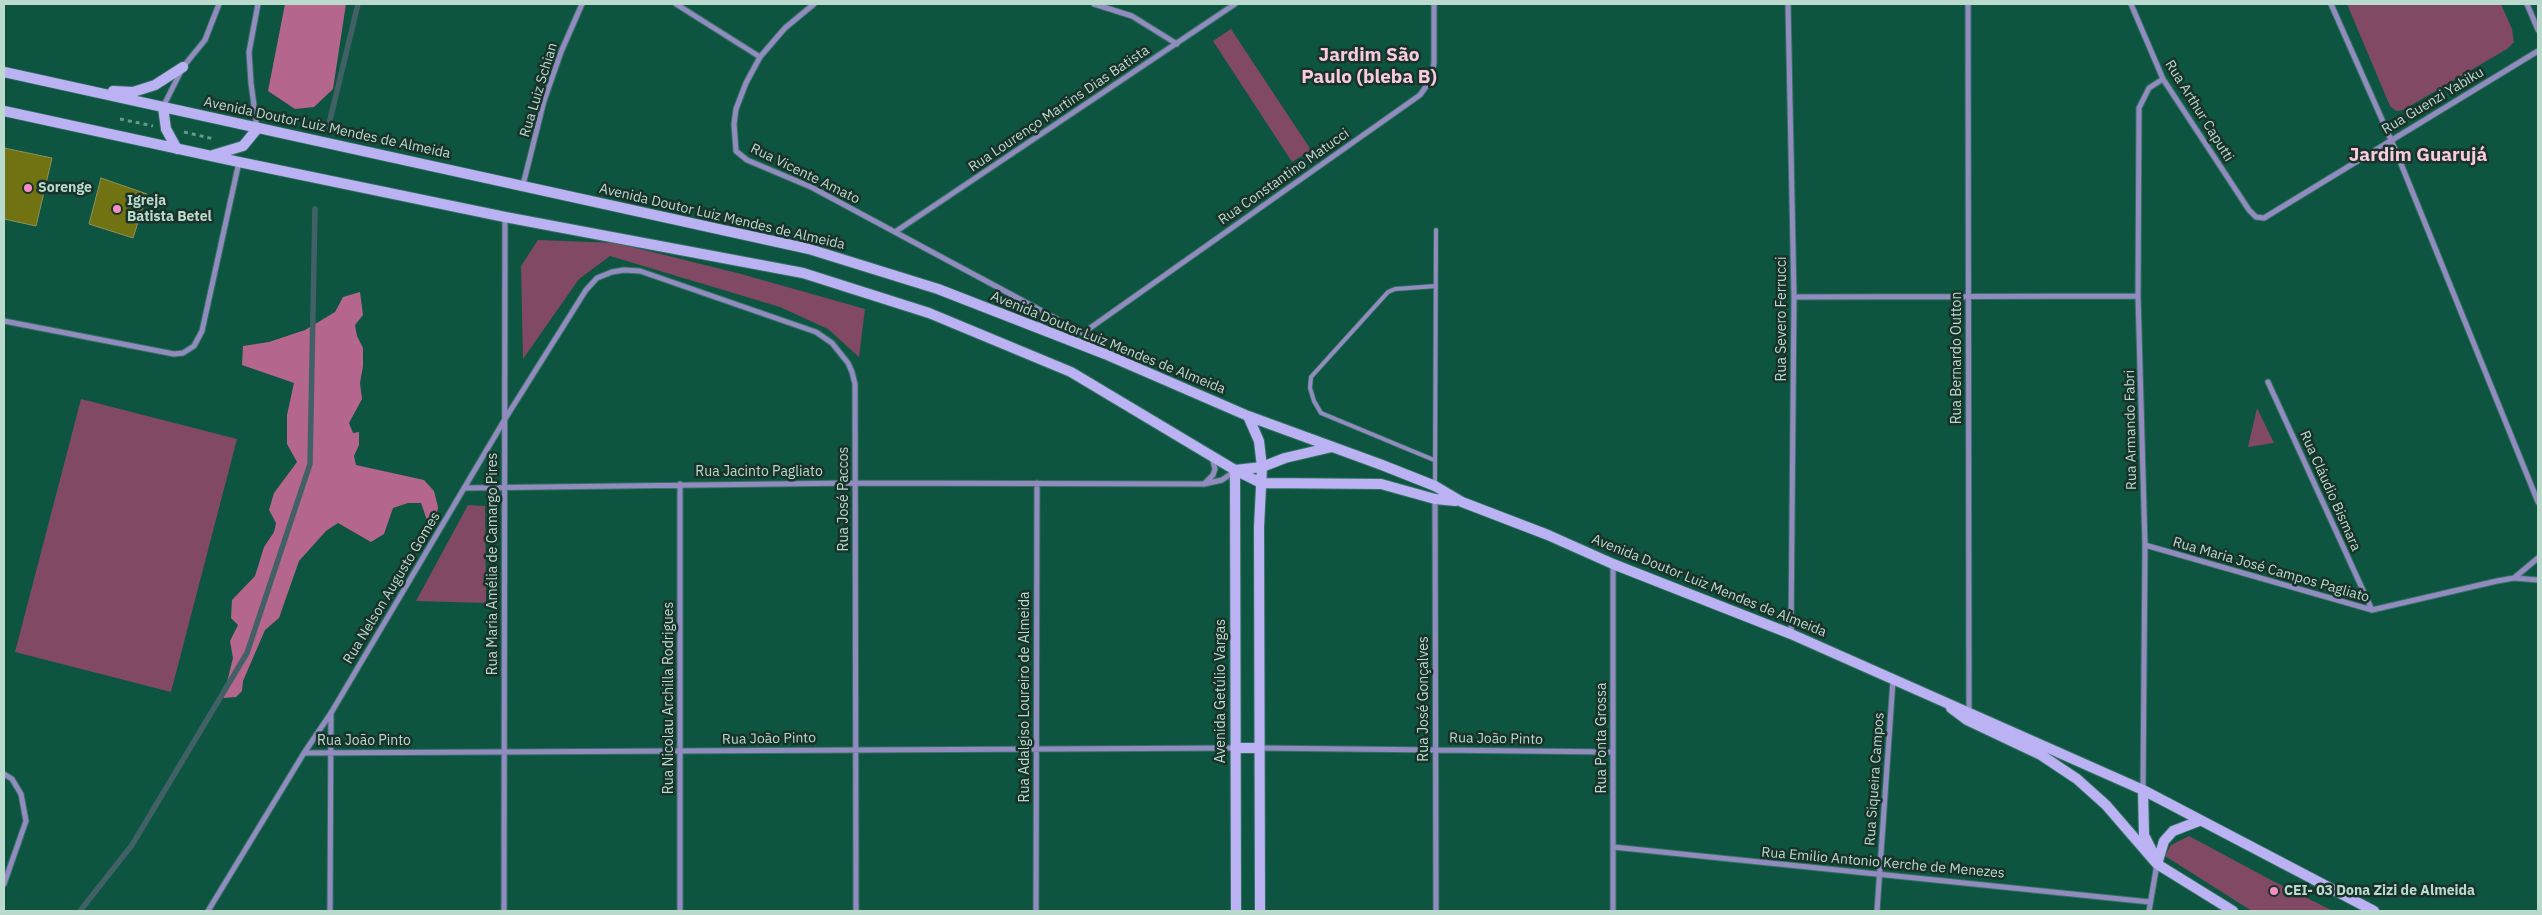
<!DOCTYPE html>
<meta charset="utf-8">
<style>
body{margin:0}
#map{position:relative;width:2542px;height:915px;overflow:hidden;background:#0d5441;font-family:"IBM Plex Sans",sans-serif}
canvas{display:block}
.frame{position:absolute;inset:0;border:5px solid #bbdace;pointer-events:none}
</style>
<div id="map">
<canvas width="2542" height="915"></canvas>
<div class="frame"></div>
</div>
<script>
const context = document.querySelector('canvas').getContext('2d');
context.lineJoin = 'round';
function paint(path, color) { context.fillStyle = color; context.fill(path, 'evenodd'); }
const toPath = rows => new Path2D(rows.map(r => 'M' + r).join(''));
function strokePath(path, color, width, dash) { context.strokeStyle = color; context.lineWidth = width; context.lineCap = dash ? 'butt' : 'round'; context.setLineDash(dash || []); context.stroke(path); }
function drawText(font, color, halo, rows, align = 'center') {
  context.font = font + ' "IBM Plex Sans",sans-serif'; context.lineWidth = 5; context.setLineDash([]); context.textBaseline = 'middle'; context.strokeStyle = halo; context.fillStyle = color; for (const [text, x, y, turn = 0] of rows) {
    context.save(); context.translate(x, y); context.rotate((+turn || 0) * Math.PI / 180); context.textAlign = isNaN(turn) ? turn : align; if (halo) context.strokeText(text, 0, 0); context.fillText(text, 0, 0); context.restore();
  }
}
const green = toPath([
 [2347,4,2501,4,2512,29,2514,42,2507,49,2403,110,2396,111,2390,106],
 [1231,29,1311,150,1292,162,1213,41],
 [538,240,616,243,741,274,865,309,859,357,828,329,780,307,610,256,579,279,523,359,521,266],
 [81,399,237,439,171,692,15,652],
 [2257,408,2274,443,2248,447],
 [468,505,485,506,486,603,416,601],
 [2189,836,2273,881,2333,911,2252,911,2165,856,2171,845]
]);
const forest = toPath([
 [285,4,346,4,333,89,314,107,295,109,268,91],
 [360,292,363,315,355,325,357,336,363,348,363,366,360,383,362,399,349,423,353,433,359,432,359,445,354,456,356,465,424,480,434,491,438,507,436,519,428,523,421,503,408,503,393,508,384,534,371,542,338,523,326,531,299,561,279,618,265,630,243,681,242,691,236,697,223,698,233,658,230,641,238,625,231,618,232,600,255,576,264,547,274,532,276,523,269,510,274,493,297,462,287,444,287,415,294,383,242,365,243,346,269,342,305,330,335,312,343,297]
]);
const stream = toPath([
 [328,128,358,4],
 [80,911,132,845,247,653,310,464,315,209]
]);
const building = toPath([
 [4,148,52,158,36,226,4,219,4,148],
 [101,178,147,194,133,238,89,224,101,178]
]);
const path = toPath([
 [120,119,153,126],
 [184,132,214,139]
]);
const lane = toPath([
 [1434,460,1321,413,1314,401,1310,388,1311,377,1388,292,1395,289,1436,286],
 [1435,484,1436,230]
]);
const street = toPath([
 [676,4,760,57],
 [814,4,785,28,760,57,746,83,736,109,734,124,736,151,747,160,811,187,1083,333,1100,349],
 [1094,4,1132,16,1177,44],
 [1788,4,1794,297,1791,633],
 [1968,4,1969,713],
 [2131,4,2163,79,2249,210,2256,217,2264,218,2538,51],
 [2331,4,2395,149,2538,502],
 [2527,4,2538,30],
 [163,107,183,67,205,40,219,4],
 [257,128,251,83,249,52,258,4],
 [523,185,544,101,561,52,582,4],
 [895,232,1235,4],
 [1794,297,2138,296],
 [4,321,174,354,183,353,194,346,202,331,239,162],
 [1038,328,1046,313],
 [1083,333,1420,95,1430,81,1434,63,1434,4],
 [2268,382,2372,610],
 [1204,484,1213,475,1215,469,1212,457],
 [464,488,854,483,1204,484,1222,480,1235,471],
 [1435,499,1436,911],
 [2145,545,2372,610,2497,581,2514,578,2538,580],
 [2514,578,2538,558],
 [1259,748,1613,752],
 [304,753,1235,748],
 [4,774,12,779,21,794,26,821,4,884],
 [2143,790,2145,545,2138,296,2139,108,2149,88,2163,79],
 [1613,847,2150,902],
 [208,911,304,753,331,713,505,419,586,290,597,278,612,272,624,270,640,271,816,332,832,343,848,363,852,372,855,384,856,911],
 [330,911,331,714],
 [504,911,505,217],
 [680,911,680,484],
 [1036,911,1037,483],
 [1613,911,1613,564],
 [1877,911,1893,680],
 [2149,911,2157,864]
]);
const secondary = toPath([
 [4,72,809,249,938,289,1105,354,1248,416,1382,465,1435,486,1462,502,1548,535,1613,564,1791,634,2143,790,2374,911],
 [113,91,133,92,155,85,183,67],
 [163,107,166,129,177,149],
 [4,111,239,162,505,217,803,273,929,313,1071,372,1235,470,1261,483,1381,484,1435,499,1456,501],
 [213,155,243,146,257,129],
 [1248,416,1259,441,1262,467,1259,527,1260,911],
 [1951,708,1967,720,2041,755,2077,779,2106,805,2157,864,2233,911],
 [1235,748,1259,748],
 [2143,790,2144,835,2152,851],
 [2157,864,2164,841,2173,831,2199,821],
 [1236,911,1235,470,1262,467,1285,458,1332,447]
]);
const markers = [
 [28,188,5,"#fb8fc4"],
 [117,209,5,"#fb8fc4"],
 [2274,891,5,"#fb8fc4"]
];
const streetNames = [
 ["Rua Luiz Schian",539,90,-73],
 ["Rua Guenzi Yabiku",2433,101,-31],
 ["Rua Lourenço Martins Dias Batista",1059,109,-34],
 ["Rua Arthur Caputti",2199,111,58],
 ["Avenida Doutor Luiz Mendes de Almeida",327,128,12],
 ["Rua Vicente Amato",805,174,26],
 ["Rua Constantino Matucci",1284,177,-35],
 ["Avenida Doutor Luiz Mendes de Almeida",722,217,13],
 ["Rua Severo Ferrucci",1782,319,-90],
 ["Avenida Doutor Luiz Mendes de Almeida",1108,343,22],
 ["Rua Bernardo Outton",1957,358,-90],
 ["Rua Armando Fabri",2131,430,-91],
 ["Rua Jacinto Pagliato",759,472],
 ["Rua Cláudio Bismara",2330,491,66],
 ["Rua José Paccos",844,499,-90],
 ["Rua Maria Amélia de Camargo Pires",493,564,-90],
 ["Rua Maria José Campos Pagliato",2271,570,16],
 ["Avenida Doutor Luiz Mendes de Almeida",1709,586,22],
 ["Rua Nelson Augusto Gomes",392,588,-59],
 ["Avenida Getúlio Vargas",1221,691,-90],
 ["Rua Adalgiso Loureiro de Almeida",1025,697,-90],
 ["Rua Nicolau Archilla Rodrigues",669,698,-90],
 ["Rua José Gonçalves",1424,699,-90],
 ["Rua Ponta Grossa",1602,738,-90],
 ["Rua João Pinto",769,739,-1],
 ["Rua João Pinto",1496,739,1],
 ["Rua João Pinto",364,741],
 ["Rua Siqueira Campos",1875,779,-86],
 ["Rua Emilio Antonio Kerche de Menezes",1883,863,5]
];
const poiNames = [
 ["Sorenge",38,188],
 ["Igreja",127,201],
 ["Batista Betel",127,217],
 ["CEI- 03 Dona Zizi de Almeida",2284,891]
];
const districtNames = [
 ["Jardim São",1369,56],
 ["Paulo (bleba B)",1369,78],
 ["Jardim Guarujá",2418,156]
];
paint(green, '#814964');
paint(forest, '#b5668d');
strokePath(stream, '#426167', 5.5);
paint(building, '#717212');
strokePath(building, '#8f905b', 1);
strokePath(lane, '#337160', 5.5);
strokePath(street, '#337160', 7);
strokePath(secondary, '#337160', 12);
strokePath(path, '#66998a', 3, [4, 4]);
strokePath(lane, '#918bbf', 4);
strokePath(street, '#918bbf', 5);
strokePath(secondary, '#bbb2f4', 10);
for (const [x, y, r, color] of markers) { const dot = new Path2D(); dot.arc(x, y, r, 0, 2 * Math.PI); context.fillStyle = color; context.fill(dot); strokePath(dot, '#19332b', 2); }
drawText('14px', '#bbdace', '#19332b', streetNames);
drawText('bold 14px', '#bbdace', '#19332b', poiNames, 'left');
drawText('bold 19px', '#facbe0', '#19332b', districtNames);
</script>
